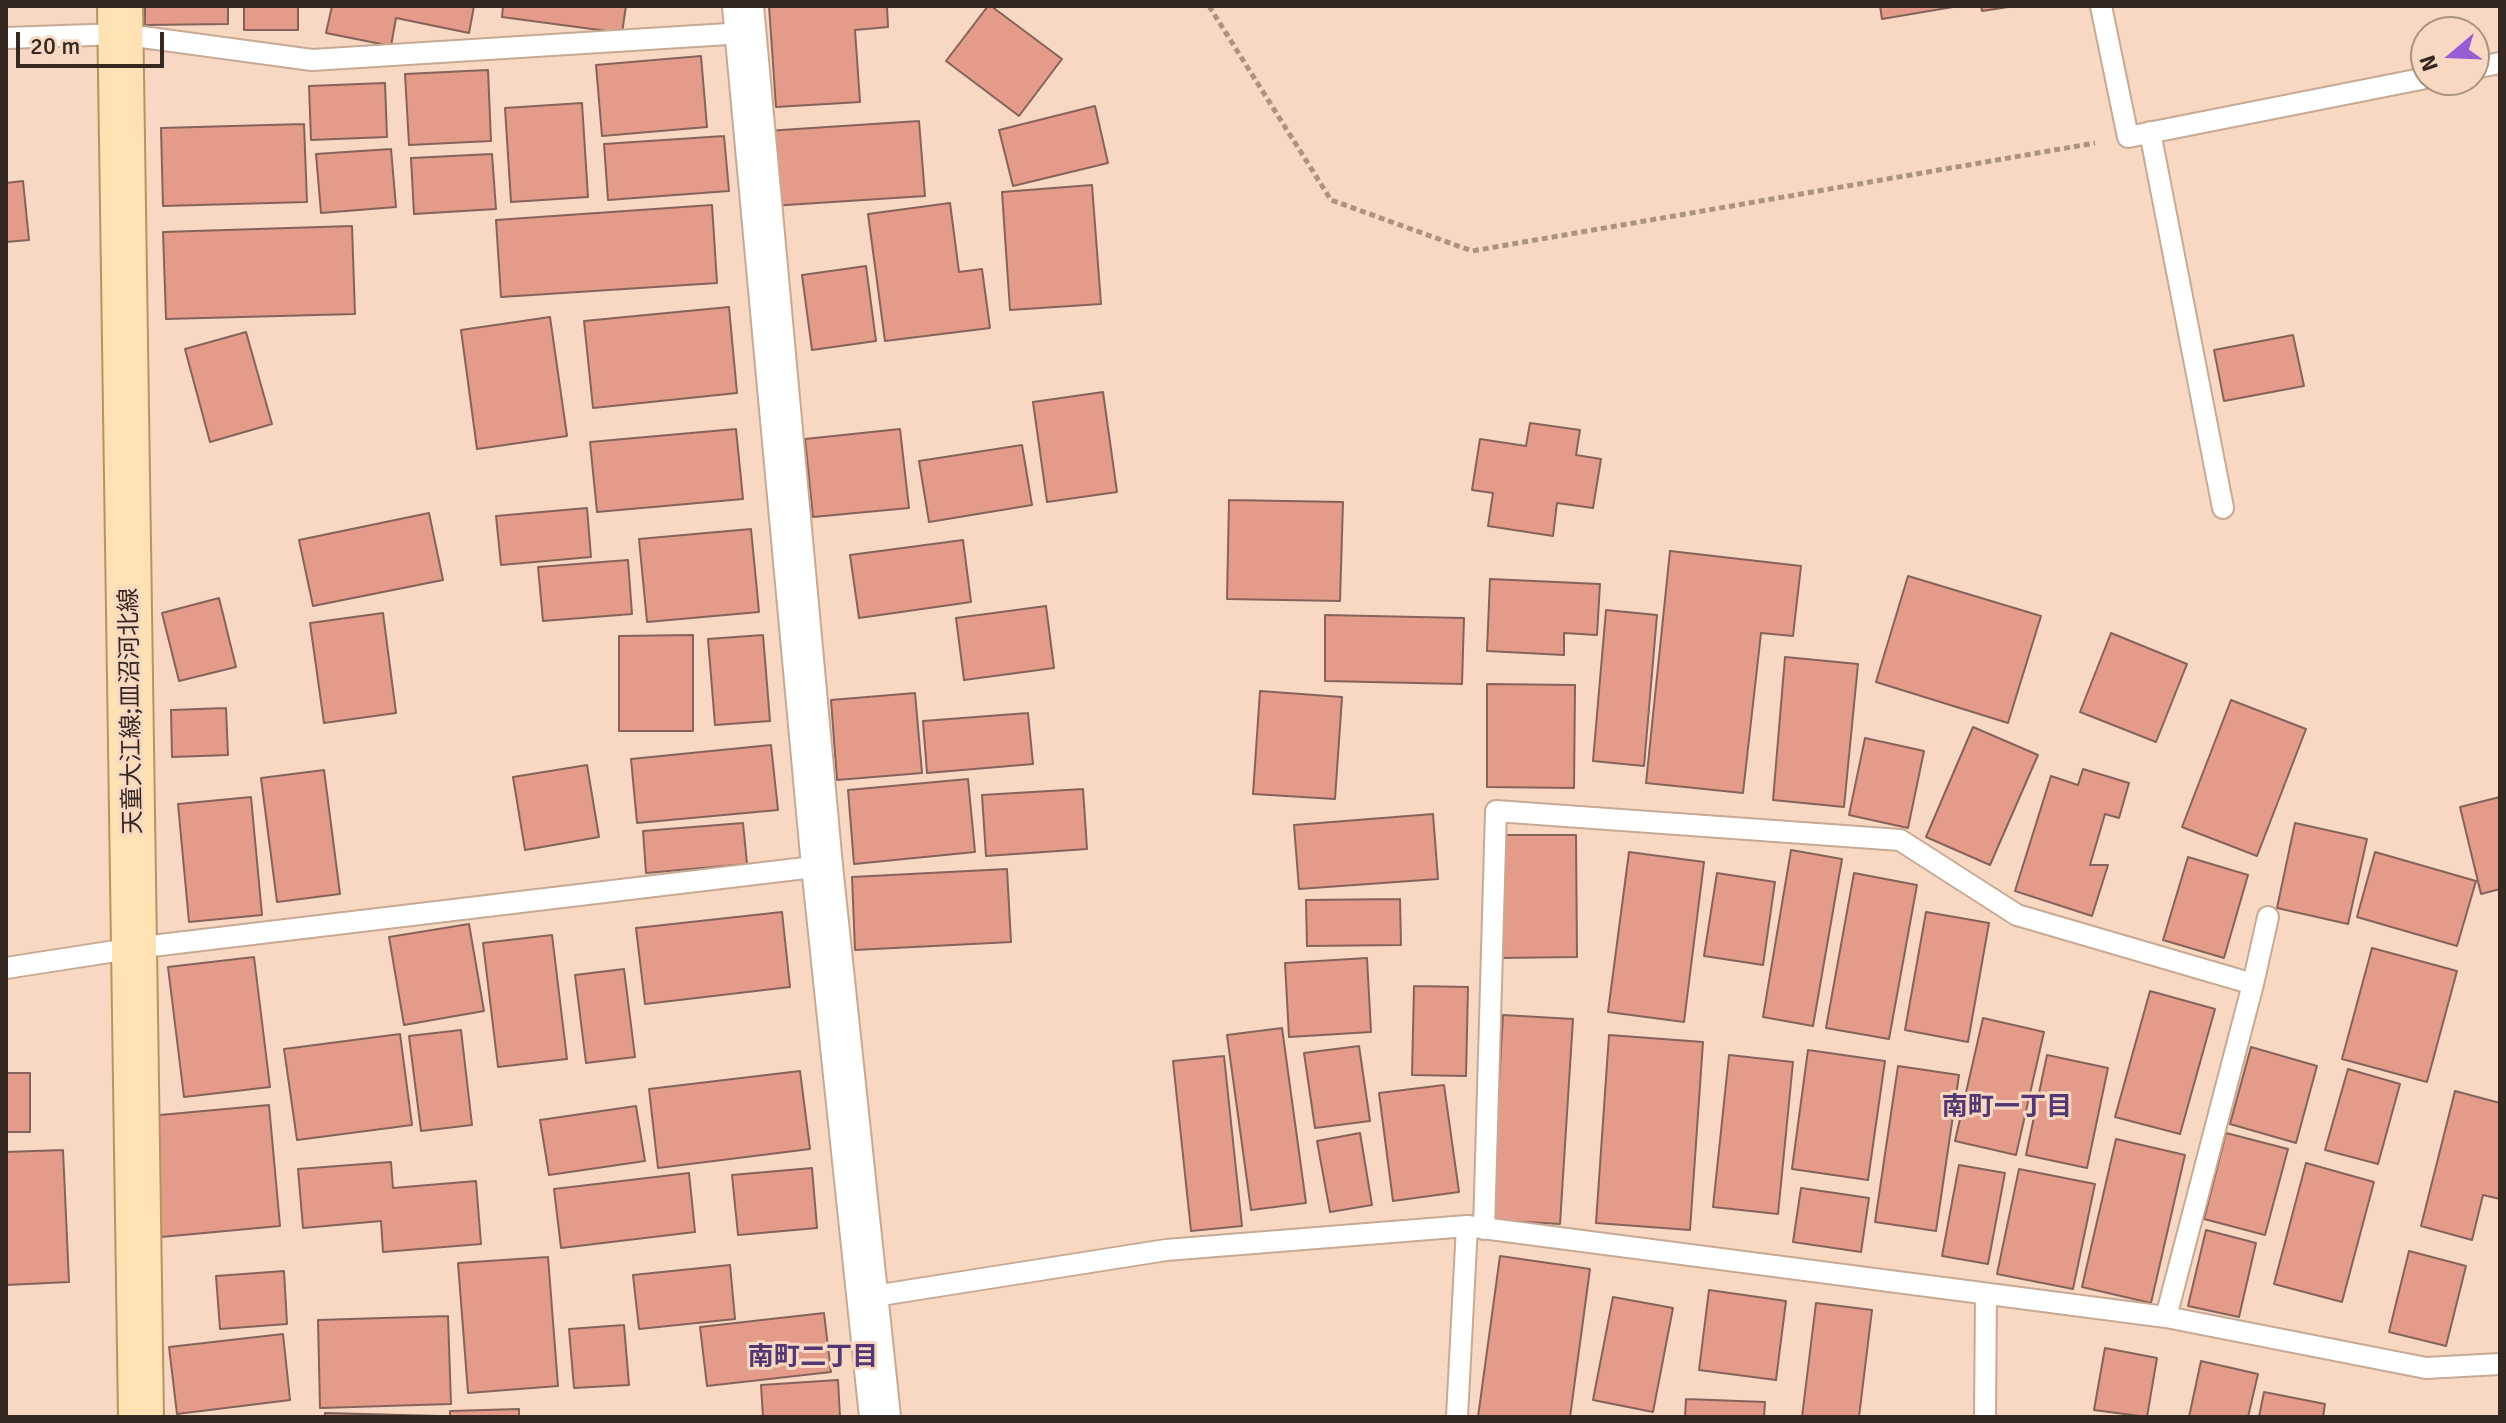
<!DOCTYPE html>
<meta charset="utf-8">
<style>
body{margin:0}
#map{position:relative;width:2506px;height:1423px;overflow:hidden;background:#f8d8c2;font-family:Signika,sans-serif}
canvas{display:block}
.frame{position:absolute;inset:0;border:8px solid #342820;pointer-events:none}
.north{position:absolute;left:2410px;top:16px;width:80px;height:80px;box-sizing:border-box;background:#f8d8c2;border:2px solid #aa9281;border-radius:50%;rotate:251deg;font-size:22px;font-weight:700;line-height:32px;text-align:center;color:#342820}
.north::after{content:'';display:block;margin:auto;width:28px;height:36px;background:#975dd5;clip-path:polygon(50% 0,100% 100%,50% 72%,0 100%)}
.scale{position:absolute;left:16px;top:32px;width:148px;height:36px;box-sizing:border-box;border:4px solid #342820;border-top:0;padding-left:10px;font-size:24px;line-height:28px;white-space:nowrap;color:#342820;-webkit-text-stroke:6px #f8d8c2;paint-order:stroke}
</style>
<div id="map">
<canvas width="2506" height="1423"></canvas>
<div class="frame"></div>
<div class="north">N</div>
<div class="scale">20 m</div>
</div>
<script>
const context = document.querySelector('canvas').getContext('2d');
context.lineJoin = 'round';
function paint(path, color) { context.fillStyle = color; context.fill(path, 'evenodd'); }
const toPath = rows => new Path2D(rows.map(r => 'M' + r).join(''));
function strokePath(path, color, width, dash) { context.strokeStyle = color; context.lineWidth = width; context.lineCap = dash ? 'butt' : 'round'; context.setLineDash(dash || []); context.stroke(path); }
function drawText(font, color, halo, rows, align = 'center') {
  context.font = font + ' Signika,"Noto Sans JP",sans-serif'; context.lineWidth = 6; context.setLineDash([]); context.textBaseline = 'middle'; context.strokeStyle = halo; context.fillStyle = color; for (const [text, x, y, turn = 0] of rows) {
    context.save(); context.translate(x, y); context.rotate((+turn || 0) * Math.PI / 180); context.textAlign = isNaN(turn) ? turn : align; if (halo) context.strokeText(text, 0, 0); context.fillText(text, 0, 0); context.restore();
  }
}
const building = toPath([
 [145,6,228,6,228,24,145,25,145,6],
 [244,6,298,6,298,30,244,30,244,6],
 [332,6,474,6,469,33,396,18,391,46,326,33,332,6],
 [503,6,626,6,622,33,502,17,503,6],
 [769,6,887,6,888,27,855,30,860,102,776,107,769,6],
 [988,6,991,6,1062,59,1019,116,946,61,988,6],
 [1880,6,1959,6,1882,19,1880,6],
 [1981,6,2015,6,1982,11,1981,6],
 [701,56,707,127,602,136,596,65,701,56],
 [488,70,491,141,409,145,405,74,488,70],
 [385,83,387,137,311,140,309,86,385,83],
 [582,103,588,197,511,202,505,108,582,103],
 [1095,106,1108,163,1013,186,999,130,1095,106],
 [919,121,925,196,771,206,766,131,919,121],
 [304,124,307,202,163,206,161,128,304,124],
 [724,136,729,191,608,200,604,144,724,136],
 [391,149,396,207,321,213,316,154,391,149],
 [492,154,496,209,414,214,411,158,492,154],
 [23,181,29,240,6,242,6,183,23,181],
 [1092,185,1101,304,1010,310,1002,192,1092,185],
 [950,203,959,272,982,269,990,328,885,341,868,214,950,203],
 [712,205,717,283,501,297,496,220,712,205],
 [352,226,355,314,166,319,163,232,352,226],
 [866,266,876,341,812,350,802,275,866,266],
 [729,307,737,393,593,408,584,321,729,307],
 [550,317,567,436,477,449,461,330,550,317],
 [246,332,272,424,210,442,185,349,246,332],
 [2293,335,2304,386,2224,401,2214,350,2293,335],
 [1103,392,1117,492,1047,502,1033,402,1103,392],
 [1530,423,1580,430,1576,455,1601,459,1593,508,1557,503,1553,536,1488,526,1493,493,1472,490,1480,439,1526,446,1530,423],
 [736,429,743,499,597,512,590,442,736,429],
 [900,429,909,508,813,517,805,439,900,429],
 [1022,445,1032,505,929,522,919,461,1022,445],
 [1229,500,1343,502,1340,601,1227,599,1229,500],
 [587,508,591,557,501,565,496,516,587,508],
 [429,513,443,580,313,606,299,540,429,513],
 [751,529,759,612,647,622,639,539,751,529],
 [963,540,971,602,859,618,850,555,963,540],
 [1670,551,1801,566,1793,636,1761,633,1743,793,1646,783,1670,551],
 [628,560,632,614,543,621,538,567,628,560],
 [1908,576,2041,616,2008,723,1876,682,1908,576],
 [1490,579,1600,584,1597,635,1564,633,1564,655,1487,651,1490,579],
 [219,598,236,667,179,681,162,613,219,598],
 [1046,606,1054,668,964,680,956,618,1046,606],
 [1606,610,1657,615,1644,766,1593,761,1606,610],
 [383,613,396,713,324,723,310,623,383,613],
 [1325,615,1464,618,1462,684,1325,681,1325,615],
 [2111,633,2187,664,2156,742,2080,712,2111,633],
 [693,635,693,731,619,731,619,636,693,635],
 [763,635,770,721,715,725,708,639,763,635],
 [1785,657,1858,664,1844,807,1773,800,1785,657],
 [1487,684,1575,685,1574,788,1487,787,1487,684],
 [1260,691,1342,697,1335,799,1253,794,1260,691],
 [915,693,922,773,837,780,831,700,915,693],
 [2231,700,2306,729,2257,856,2182,827,2231,700],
 [226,708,228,755,172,757,171,710,226,708],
 [1028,713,1033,764,927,773,923,721,1028,713],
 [1973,727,2038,755,1990,865,1926,837,1973,727],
 [1865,738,1924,751,1908,828,1849,815,1865,738],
 [771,745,778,810,637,823,631,759,771,745],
 [587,765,599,837,525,850,513,777,587,765],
 [2083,769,2129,783,2119,818,2105,814,2090,865,2108,865,2092,916,2015,891,2051,776,2078,785,2083,769],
 [324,770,340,894,277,902,261,778,324,770],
 [968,779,975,852,854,864,848,790,968,779],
 [1083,789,1087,849,986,856,982,795,1083,789],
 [251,797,262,915,189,922,178,804,251,797],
 [2500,797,2500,889,2481,894,2460,807,2500,797],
 [1433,814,1438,879,1299,889,1294,825,1433,814],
 [743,823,747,864,646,873,643,831,743,823],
 [2295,823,2367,839,2348,924,2277,908,2295,823],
 [1499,835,1576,835,1577,957,1499,958,1499,835],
 [1791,850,1842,859,1813,1026,1763,1017,1791,850],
 [1629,852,1704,862,1684,1022,1608,1012,1629,852],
 [2375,852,2476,881,2457,946,2357,917,2375,852],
 [2188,857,2248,875,2224,958,2163,940,2188,857],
 [1007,869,1011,942,855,950,852,877,1007,869],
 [1717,873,1775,882,1763,965,1704,956,1717,873],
 [1854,873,1917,885,1889,1039,1826,1028,1854,873],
 [1400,899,1401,945,1307,946,1306,900,1400,899],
 [782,912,790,987,645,1004,636,928,782,912],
 [1926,912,1989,923,1968,1042,1905,1030,1926,912],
 [469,924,484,1011,404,1025,389,937,469,924],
 [552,935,567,1059,498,1067,483,943,552,935],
 [2372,948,2457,971,2427,1082,2342,1059,2372,948],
 [254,957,270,1087,184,1097,168,967,254,957],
 [1367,958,1371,1032,1289,1037,1285,963,1367,958],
 [624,969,635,1057,586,1063,575,975,624,969],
 [1414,986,1468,987,1466,1076,1412,1075,1414,986],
 [2150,991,2215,1009,2180,1134,2115,1117,2150,991],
 [1503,1015,1573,1019,1560,1224,1491,1220,1503,1015],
 [1983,1018,2044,1032,2016,1155,1955,1141,1983,1018],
 [1282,1028,1306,1203,1251,1210,1227,1035,1282,1028],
 [461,1030,472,1125,421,1131,409,1036,461,1030],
 [400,1034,412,1125,297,1140,284,1049,400,1034],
 [1609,1035,1703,1042,1690,1230,1596,1223,1609,1035],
 [1359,1046,1370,1121,1315,1128,1304,1053,1359,1046],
 [2251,1047,2317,1066,2296,1143,2230,1124,2251,1047],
 [1808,1050,1885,1061,1868,1180,1792,1169,1808,1050],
 [1729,1055,1793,1062,1778,1214,1713,1207,1729,1055],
 [2047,1055,2108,1068,2087,1168,2026,1155,2047,1055],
 [1224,1056,1242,1226,1191,1231,1173,1061,1224,1056],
 [1898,1066,1959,1075,1936,1231,1875,1222,1898,1066],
 [2348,1069,2400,1084,2378,1164,2325,1150,2348,1069],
 [800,1071,810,1149,658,1168,649,1089,800,1071],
 [6,1073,30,1073,30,1132,6,1132,6,1073],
 [1444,1085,1459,1192,1393,1201,1379,1093,1444,1085],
 [2455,1091,2500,1103,2500,1199,2483,1195,2472,1240,2421,1226,2455,1091],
 [269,1105,280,1226,161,1237,149,1116,269,1105],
 [636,1106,645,1161,549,1175,540,1120,636,1106],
 [1360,1133,1372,1205,1330,1212,1317,1141,1360,1133],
 [2226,1133,2288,1149,2265,1235,2204,1219,2226,1133],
 [2116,1139,2185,1155,2151,1303,2082,1287,2116,1139],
 [63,1150,69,1282,6,1285,6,1152,63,1150],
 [391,1162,393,1188,476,1181,481,1244,383,1252,381,1221,303,1228,298,1169,391,1162],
 [2306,1163,2374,1182,2342,1302,2274,1284,2306,1163],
 [1959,1165,2005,1173,1988,1264,1942,1256,1959,1165],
 [812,1168,817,1228,738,1235,732,1175,812,1168],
 [2019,1169,2095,1184,2073,1289,1997,1274,2019,1169],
 [689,1173,695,1232,561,1248,554,1189,689,1173],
 [1801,1188,1869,1198,1861,1252,1793,1242,1801,1188],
 [2206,1230,2256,1243,2239,1317,2188,1306,2206,1230],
 [2409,1251,2466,1266,2446,1346,2389,1332,2409,1251],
 [1500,1256,1590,1269,1570,1417,1478,1417,1500,1256],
 [548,1257,558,1386,468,1393,458,1263,548,1257],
 [730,1265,735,1319,639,1329,633,1275,730,1265],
 [284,1271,287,1324,220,1329,216,1276,284,1271],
 [1709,1290,1786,1301,1776,1380,1699,1370,1709,1290],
 [1613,1297,1673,1308,1653,1412,1593,1400,1613,1297],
 [1816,1303,1872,1310,1859,1417,1802,1417,1816,1303],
 [824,1313,831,1372,707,1386,700,1327,824,1313],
 [448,1316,451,1404,320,1408,318,1320,448,1316],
 [624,1325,629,1385,574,1388,569,1329,624,1325],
 [283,1334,290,1400,177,1414,169,1347,283,1334],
 [2105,1348,2157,1358,2147,1417,2094,1410,2105,1348],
 [2201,1361,2258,1374,2248,1417,2189,1417,2201,1361],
 [838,1380,840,1417,763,1417,761,1385,838,1380],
 [2264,1392,2325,1404,2323,1417,2259,1417,2264,1392],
 [1686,1399,1765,1402,1764,1417,1685,1417,1686,1399],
 [519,1409,519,1417,450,1417,450,1411,519,1409],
 [325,1413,441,1416,441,1417,325,1417,325,1413]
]);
const path = toPath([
 [1209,6,1331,200,1472,251,2095,143]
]);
const lane = toPath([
 [2101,6,2128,137,2426,78],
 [6,38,120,34,312,60,744,33],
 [2474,68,2500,63],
 [2150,132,2223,508],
 [6,968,135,948,822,866],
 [1484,1229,1496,811,1900,840,2017,915,2253,984],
 [868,1297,1166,1250,1467,1226,2166,1317,2426,1368,2500,1364],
 [2166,1317,2253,984,2268,917],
 [1457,1417,1467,1226],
 [1985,1417,1986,1294]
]);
const street = toPath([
 [743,6,822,866,880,1417]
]);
const primary = toPath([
 [120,6,141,1417]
]);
const streetNames = [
 ["天童大江線;皿沼河北線",132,711,-91]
];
const neighbourhoodNames = [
 ["南町一丁目",2007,1108],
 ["南町二丁目",813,1358]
];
paint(building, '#e59b89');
strokePath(building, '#85635b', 2);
strokePath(lane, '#c7a994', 24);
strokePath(street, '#c7a994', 44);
strokePath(primary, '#b7945f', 48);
strokePath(path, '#ab9382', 5, [6, 4]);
strokePath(lane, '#fff', 20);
strokePath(street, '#fff', 40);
strokePath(primary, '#fee2b3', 44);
drawText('24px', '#342820', '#f8d8c2', streetNames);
drawText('bold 26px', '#533772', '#f8d8c2', neighbourhoodNames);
</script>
